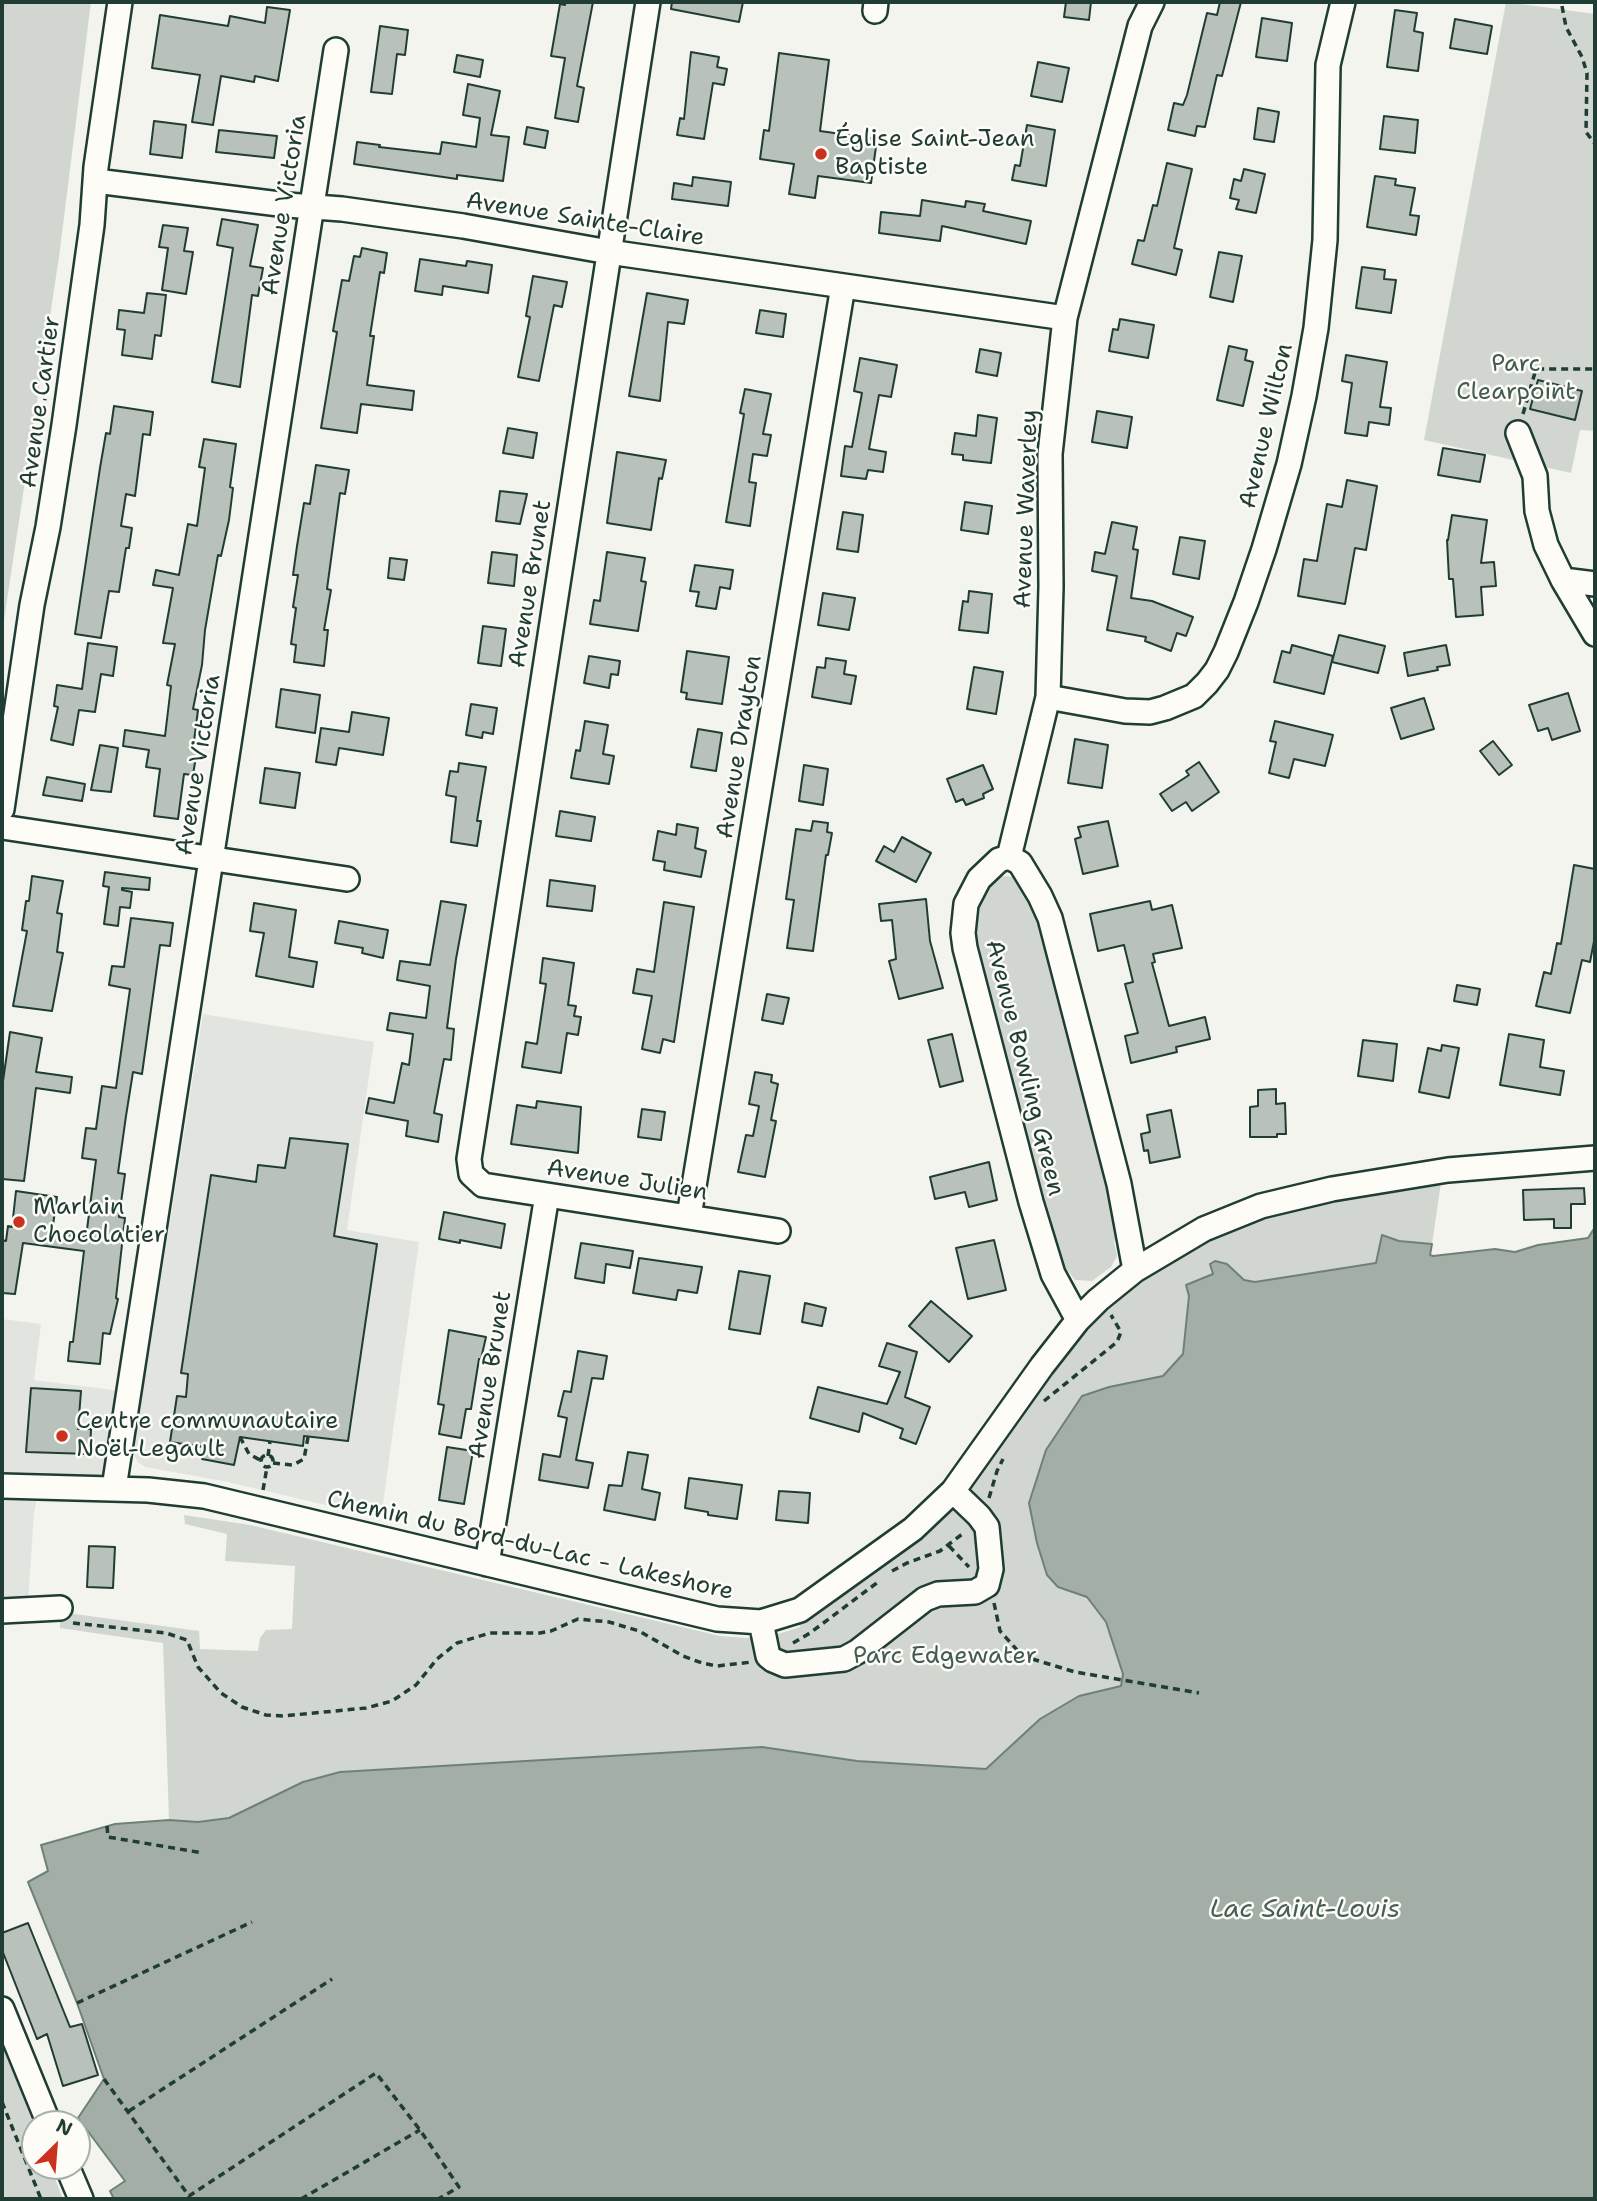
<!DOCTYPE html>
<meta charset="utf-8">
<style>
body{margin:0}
#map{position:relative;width:1597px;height:2201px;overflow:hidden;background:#f4f4ef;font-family:"Shantell Sans",sans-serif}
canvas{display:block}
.frame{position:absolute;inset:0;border:4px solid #1f3d34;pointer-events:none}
.north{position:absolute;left:21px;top:2110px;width:70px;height:70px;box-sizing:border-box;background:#fdfcf7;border:2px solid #a4b0a9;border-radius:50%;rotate:25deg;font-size:19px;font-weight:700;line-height:28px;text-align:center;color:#1f3d34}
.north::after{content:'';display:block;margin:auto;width:24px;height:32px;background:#c8321e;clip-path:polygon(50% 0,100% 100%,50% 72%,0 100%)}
</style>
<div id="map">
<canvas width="1597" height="2201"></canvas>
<div class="frame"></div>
<div class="north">N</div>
</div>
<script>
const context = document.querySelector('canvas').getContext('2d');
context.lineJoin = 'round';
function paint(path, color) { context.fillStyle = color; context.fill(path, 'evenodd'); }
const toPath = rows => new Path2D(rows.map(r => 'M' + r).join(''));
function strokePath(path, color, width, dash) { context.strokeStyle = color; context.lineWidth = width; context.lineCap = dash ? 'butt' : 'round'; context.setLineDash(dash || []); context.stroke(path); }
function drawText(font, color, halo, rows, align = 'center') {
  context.font = font + ' "Shantell Sans",sans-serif'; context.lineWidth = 5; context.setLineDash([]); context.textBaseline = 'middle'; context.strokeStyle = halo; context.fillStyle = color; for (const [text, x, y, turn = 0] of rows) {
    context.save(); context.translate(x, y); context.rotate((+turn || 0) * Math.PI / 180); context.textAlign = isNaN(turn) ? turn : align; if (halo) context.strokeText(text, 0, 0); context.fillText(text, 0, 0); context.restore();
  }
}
const built = toPath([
 [203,1014,374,1042,347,1230,419,1242,381,1518,228,1482,145,1467,138,1462,133,1453],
 [2,1319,41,1324,34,1380,129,1392,114,1488,40,1483,34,1513,28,1603,2,1605]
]);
const green = toPath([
 [2,2,91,2,59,257,2,633],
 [1506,2,1595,14,1595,431,1580,430,1571,473,1424,440],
 [1007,876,1018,878,1040,915,1104,1160,1118,1239,1114,1241,1117,1256,1111,1267,1092,1281,1075,1280,1064,1266,1060,1268,972,942,975,908,990,882,997,877],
 [1441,1183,1432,1244,1399,1241,1382,1235,1377,1263,1255,1282,1244,1280,1227,1264,1214,1274,1187,1285,1189,1296,1183,1354,1163,1376,1109,1387,1082,1396,1046,1450,1029,1503,1037,1543,1047,1575,1058,1587,1087,1597,1106,1622,1123,1674,1121,1686,1078,1696,1040,1719,986,1769,857,1761,762,1747,303,1782,229,1818,198,1822,169,1820,163,1643,60,1628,60,1612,199,1631,200,1649,258,1651,260,1638,266,1630,292,1629,295,1566,225,1561,227,1534,185,1524,184,1515,250,1525,720,1636,746,1638,775,1635,800,1627,799,1624,842,1596,938,1524,973,1481,1020,1411,1087,1326,1121,1296,1164,1264,1219,1235,1305,1204,1363,1191],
 [2,2043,35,2128,35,2166,50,2166,63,2199,2,2199]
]);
const water = toPath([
 [1595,1227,1595,2199,114,2199,110,2191,125,2181,78,2118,104,2079,77,2003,28,1882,48,1871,41,1845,115,1824,169,1820,198,1822,229,1818,303,1782,340,1772,762,1747,857,1761,986,1769,1040,1719,1079,1696,1121,1686,1123,1674,1106,1622,1087,1597,1058,1587,1047,1575,1037,1543,1029,1503,1046,1450,1082,1396,1109,1387,1163,1376,1183,1354,1189,1296,1186,1285,1213,1274,1210,1264,1215,1261,1227,1264,1244,1280,1255,1282,1376,1263,1382,1235,1399,1241,1432,1244,1430,1255,1433,1256,1495,1249,1515,1252,1538,1245,1588,1238,1595,1227]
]);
const building = toPath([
 [566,2,593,2,577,86,584,88,578,122,555,118,565,58,551,56,560,4,565,5,566,2],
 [672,2,743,2,739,22,671,9,672,2],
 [1066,2,1091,2,1089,20,1064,17,1066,2],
 [1220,2,1241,2,1222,76,1217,75,1205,127,1197,126,1195,136,1168,130,1174,103,1183,105,1187,95,1207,13,1217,15,1220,2],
 [267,7,290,10,278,81,255,76,254,82,221,76,213,125,192,122,200,75,152,68,160,15,228,26,230,16,265,23,267,7],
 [1395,10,1417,13,1414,31,1423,33,1418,71,1387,67,1395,10],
 [1262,18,1292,23,1287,61,1256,57,1262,18],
 [1455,19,1492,26,1487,54,1450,48,1455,19],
 [380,26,408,30,405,55,397,54,392,94,371,92,380,26],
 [691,52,719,57,717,67,727,69,724,85,713,83,704,139,677,135,680,118,684,119,691,52],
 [779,53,829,60,820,131,877,139,871,183,818,176,815,198,789,194,794,164,760,159,764,130,769,131,779,53],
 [457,55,483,60,480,77,454,72,457,55],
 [1038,62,1069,68,1062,102,1031,96,1038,62],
 [468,84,500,91,491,135,509,137,503,181,457,175,457,179,354,164,357,142,380,145,379,147,440,154,442,142,476,147,480,118,463,115,468,84],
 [1258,108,1279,112,1274,142,1254,139,1258,108],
 [1384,116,1418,120,1415,153,1380,149,1384,116],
 [154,121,186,125,182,158,150,154,154,121],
 [1027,125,1055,130,1046,186,1012,180,1015,165,1020,166,1027,125],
 [527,127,548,131,545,148,524,144,527,127],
 [219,130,277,136,274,158,216,152,219,130],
 [1167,163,1192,169,1174,248,1182,250,1176,275,1132,264,1138,240,1144,241,1153,205,1157,206,1167,163],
 [1244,169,1265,174,1256,213,1236,209,1239,200,1230,198,1234,179,1241,181,1244,169],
 [1375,176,1396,179,1395,185,1415,188,1410,215,1419,216,1416,235,1367,227,1375,176],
 [693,177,731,182,728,206,672,199,674,183,692,186,693,177],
 [922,200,965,207,966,201,985,204,983,211,1031,221,1026,244,942,226,940,241,879,233,881,212,920,216,922,200],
 [222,219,258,225,250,266,263,268,258,296,252,295,240,387,212,382,233,248,217,245,222,219],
 [163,225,188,228,184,251,193,252,186,294,162,290,168,248,159,247,163,225],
 [362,248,387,253,384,273,380,272,370,336,374,336,367,385,414,391,412,410,361,404,357,433,321,428,337,332,333,331,342,280,349,281,354,256,360,257,362,248],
 [1219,252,1242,256,1233,302,1210,297,1219,252],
 [420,259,466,266,467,261,492,265,488,293,443,286,442,295,415,291,420,259],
 [1362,267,1385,270,1384,279,1396,280,1391,313,1356,308,1362,267],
 [533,276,567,282,562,307,554,305,539,381,518,377,530,317,526,316,533,276],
 [147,293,166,295,161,336,155,335,152,359,122,355,125,330,117,329,119,310,144,313,147,293],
 [647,293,688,300,684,324,668,322,660,401,629,396,647,293],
 [760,310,786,314,783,337,756,333,760,310],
 [1120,319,1154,325,1148,358,1109,351,1113,329,1118,330,1120,319],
 [1229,346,1247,350,1245,360,1253,362,1243,406,1217,400,1229,346],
 [980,349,1001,353,997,376,976,372,980,349],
 [1346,355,1387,362,1380,407,1391,408,1389,425,1369,422,1367,436,1345,433,1352,383,1342,381,1346,355],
 [860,358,897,365,891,397,879,395,869,449,886,452,883,472,868,470,866,479,841,476,845,446,852,447,862,393,854,391,860,358],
 [1538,380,1582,391,1575,420,1530,409,1538,380],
 [745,389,771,394,763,434,771,435,767,456,753,454,749,482,756,483,750,526,726,522,744,414,740,413,745,389],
 [114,406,153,412,150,435,143,434,135,496,126,494,121,526,132,528,129,548,126,548,119,592,109,591,101,638,75,634,100,468,106,433,110,434,114,406],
 [1097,411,1132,417,1127,448,1092,442,1097,411],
 [978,415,997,418,991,463,963,460,963,455,952,454,955,433,976,436,978,415],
 [508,428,537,433,533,458,503,453,508,428],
 [204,439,236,444,230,487,233,488,229,520,221,556,218,555,205,630,202,665,193,709,198,710,193,749,197,750,193,775,184,774,178,819,154,816,160,769,146,767,149,750,123,746,125,730,165,736,171,686,167,685,175,644,163,643,173,588,153,585,156,570,179,575,188,524,197,526,205,468,199,467,204,439],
 [1443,448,1485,455,1480,482,1438,475,1443,448],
 [617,452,666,460,662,479,659,478,651,530,607,523,617,452],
 [316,465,349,470,345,494,340,493,327,589,331,590,324,630,328,630,324,666,294,662,296,645,291,644,296,608,293,607,298,575,293,575,297,546,304,503,310,504,316,465],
 [1347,480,1377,486,1366,550,1355,548,1345,604,1298,596,1304,559,1317,561,1327,504,1342,507,1347,480],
 [500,491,527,494,520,524,496,521,500,491],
 [965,502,992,506,988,534,961,530,965,502],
 [843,512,863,515,858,552,837,549,843,512],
 [1452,515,1487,520,1481,563,1494,562,1496,586,1481,587,1483,615,1456,617,1453,579,1449,579,1447,540,1448,540,1452,515],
 [1112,522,1137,527,1133,549,1138,550,1131,598,1152,601,1193,617,1186,636,1177,633,1171,651,1145,641,1146,637,1107,630,1117,576,1092,571,1095,552,1105,554,1112,522],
 [1180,537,1205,541,1199,579,1173,574,1180,537],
 [492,552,517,555,514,586,488,583,492,552],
 [607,552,645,558,641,581,646,582,638,631,590,624,594,600,600,601,607,552],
 [390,558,407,560,404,580,388,578,390,558],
 [695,565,733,570,730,589,720,587,716,609,696,606,699,592,690,591,695,565],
 [969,591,992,594,988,633,959,630,963,601,968,602,969,591],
 [823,593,855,598,849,630,818,625,823,593],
 [483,626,506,629,501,666,478,663,483,626],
 [1339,635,1385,646,1378,673,1332,662,1339,635],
 [88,643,117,647,113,676,101,674,95,712,79,710,73,745,51,740,58,707,54,706,57,685,82,689,88,643],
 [1292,645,1333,656,1324,694,1274,682,1282,651,1290,653,1292,645],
 [1446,645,1450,665,1437,667,1438,670,1408,676,1404,653,1446,645],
 [687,651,729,657,722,704,686,699,687,693,681,692,687,651],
 [589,656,620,661,618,675,611,674,609,688,584,683,589,656],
 [826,658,846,661,844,674,856,676,851,704,812,697,817,667,825,668,826,658],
 [974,667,1003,672,996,714,967,709,974,667],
 [281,689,320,695,315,733,276,727,281,689],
 [1568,693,1580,731,1552,740,1548,728,1538,731,1529,705,1568,693],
 [1424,698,1434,729,1401,739,1391,708,1424,698],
 [471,704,497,708,493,734,483,732,482,738,466,735,471,704],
 [352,712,389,718,383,755,339,748,336,765,316,762,321,728,349,732,352,712],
 [585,721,608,725,603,754,614,756,609,784,571,778,576,750,580,751,585,721],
 [1275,721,1333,735,1325,766,1294,759,1289,778,1269,773,1276,742,1270,741,1275,721],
 [698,729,722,733,716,771,691,767,698,729],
 [1075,739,1108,745,1102,788,1068,783,1075,739],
 [1493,741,1512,765,1499,775,1480,751,1493,741],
 [100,745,118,748,111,792,91,790,100,745],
 [1199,762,1219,792,1192,811,1186,802,1172,811,1160,794,1189,775,1186,771,1199,762],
 [459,763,486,767,477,821,481,821,477,846,451,842,456,797,446,795,450,771,458,772,459,763],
 [804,765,828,769,823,805,799,801,804,765],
 [983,765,993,789,983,794,984,798,966,805,963,799,956,802,947,779,983,765],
 [265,768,300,773,295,808,260,803,265,768],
 [47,777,85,784,82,801,43,795,47,777],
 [560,811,595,817,591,841,556,836,560,811],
 [813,821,828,823,827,832,832,833,828,855,826,855,813,951,787,948,794,900,786,899,796,829,811,831,813,821],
 [1108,821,1118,866,1083,874,1075,839,1081,837,1078,827,1108,821],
 [677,824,698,828,695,848,706,851,701,877,664,870,665,862,653,860,658,831,676,835,677,824],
 [902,837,931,853,916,882,876,861,884,846,894,852,902,837],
 [1574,865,1595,869,1595,936,1590,962,1582,960,1570,1013,1536,1006,1544,972,1551,974,1557,943,1561,944,1574,865],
 [105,872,150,878,149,890,122,888,122,890,132,892,130,908,120,907,118,926,104,924,109,887,103,886,105,872],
 [32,876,63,881,57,913,62,914,57,952,63,953,52,1011,13,1006,27,931,22,930,26,901,29,901,32,876],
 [550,880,595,886,592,911,547,906,550,880],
 [926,899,930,941,943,988,899,999,889,961,896,959,892,920,881,921,879,904,926,899],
 [441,901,466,905,456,959,447,1028,454,1029,451,1060,444,1059,434,1113,442,1115,438,1142,406,1136,408,1121,366,1113,369,1098,394,1103,402,1063,409,1065,413,1034,387,1030,390,1013,426,1018,430,986,397,980,400,961,430,965,441,901],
 [1150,901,1152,910,1172,905,1182,948,1153,954,1155,962,1152,963,1169,1026,1205,1017,1210,1039,1176,1047,1177,1052,1131,1063,1125,1036,1138,1033,1125,984,1133,982,1124,945,1098,951,1090,914,1150,901],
 [664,902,694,907,674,1042,663,1039,660,1053,642,1049,652,996,633,993,637,969,654,972,664,902],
 [254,903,296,910,289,957,317,962,313,987,256,976,264,933,250,931,254,903],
 [131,918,173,923,170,946,160,945,142,1074,133,1072,126,1116,118,1173,125,1174,119,1217,125,1218,116,1298,118,1299,110,1334,103,1333,100,1364,68,1361,70,1342,73,1342,84,1251,23,1243,15,1294,2,1293,2,1240,6,1241,8,1226,12,1227,16,1191,57,1197,52,1232,86,1237,96,1160,82,1158,86,1128,96,1129,102,1086,116,1088,130,989,109,985,112,966,124,967,131,918],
 [339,921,388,930,383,958,362,953,363,948,335,943,339,921],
 [543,958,574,963,568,1005,576,1006,574,1016,581,1017,578,1035,567,1033,561,1073,522,1067,526,1042,537,1044,546,984,540,983,543,958],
 [1457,985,1480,989,1477,1005,1454,1001,1457,985],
 [767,994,789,998,783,1024,762,1020,767,994],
 [10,1032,42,1038,36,1072,72,1077,70,1093,36,1088,24,1181,2,1179,2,1088,10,1032],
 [952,1034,963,1081,940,1087,928,1040,952,1034],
 [1509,1034,1544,1040,1540,1067,1564,1071,1560,1095,1500,1085,1509,1034],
 [1363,1040,1397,1044,1393,1081,1358,1076,1363,1040],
 [1442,1045,1459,1048,1449,1098,1419,1092,1428,1048,1441,1051,1442,1045],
 [755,1072,772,1075,771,1082,778,1084,771,1120,776,1121,765,1177,738,1172,746,1135,753,1136,759,1106,749,1104,755,1072],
 [1276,1089,1276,1104,1285,1103,1286,1134,1277,1134,1277,1137,1250,1137,1250,1107,1258,1106,1258,1090,1276,1089],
 [537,1101,581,1107,578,1153,511,1144,517,1105,536,1108,537,1101],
 [642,1109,665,1112,661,1140,638,1137,642,1109],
 [1171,1110,1180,1157,1150,1163,1148,1150,1144,1151,1141,1134,1150,1132,1147,1115,1171,1110],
 [290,1138,348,1144,334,1236,377,1244,348,1441,304,1436,303,1446,240,1437,234,1465,202,1459,204,1447,170,1442,177,1396,186,1397,188,1374,181,1373,211,1175,256,1182,258,1165,285,1168,290,1138],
 [989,1162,997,1200,969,1207,965,1192,935,1199,930,1177,989,1162],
 [1584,1188,1585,1204,1571,1204,1571,1228,1554,1228,1554,1219,1524,1220,1523,1190,1584,1188],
 [444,1212,505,1224,501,1248,460,1240,460,1243,439,1239,444,1212],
 [994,1240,1006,1290,968,1299,956,1248,994,1240],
 [581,1243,633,1251,630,1268,606,1264,604,1283,575,1278,581,1243],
 [639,1258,702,1267,697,1293,678,1290,676,1300,633,1293,639,1258],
 [739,1271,770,1276,760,1334,729,1329,739,1271],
 [931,1301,972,1336,949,1362,909,1326,931,1301],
 [805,1303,826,1308,822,1326,802,1322,805,1303],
 [449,1330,486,1337,481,1359,479,1359,471,1409,466,1409,461,1438,439,1434,444,1405,438,1404,449,1330],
 [887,1343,917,1352,905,1397,930,1407,916,1444,900,1438,903,1429,863,1413,859,1432,810,1418,818,1387,887,1404,900,1372,879,1366,887,1343],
 [578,1351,607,1356,603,1379,592,1378,576,1460,593,1463,588,1488,539,1480,543,1454,560,1457,567,1418,558,1416,564,1391,571,1392,578,1351],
 [31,1388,81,1391,78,1429,91,1429,90,1454,26,1452,31,1388],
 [447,1447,473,1451,464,1504,439,1500,447,1447],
 [628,1452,648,1455,642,1489,660,1493,655,1520,604,1510,609,1485,622,1486,628,1452],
 [689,1478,742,1485,737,1519,708,1515,708,1512,685,1508,689,1478],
 [779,1491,810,1493,808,1523,776,1520,779,1491],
 [89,1546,115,1547,113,1588,87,1587,89,1546],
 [28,1923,70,2027,82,2024,98,2075,63,2086,47,2034,37,2039,2,1950,2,1933,28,1923]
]);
const path = toPath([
 [1562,6,1566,27,1582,57,1587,73,1586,132,1595,144],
 [1523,414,1536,369,1595,369],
 [40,436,45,399],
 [1044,1401,1117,1342,1121,1332,1111,1315],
 [240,1437,249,1454,260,1460],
 '261 1461a6 6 0 1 1 12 0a6 6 0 1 1-12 0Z',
 [268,1456,270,1441],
 [273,1463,293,1465,304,1459,308,1437],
 [263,1490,267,1467],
 [989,1498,997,1471,1003,1459],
 [949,1546,969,1567],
 [892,1571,907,1563,940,1551,965,1532],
 [994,1603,1000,1631,1018,1651,1029,1658,1075,1672,1199,1693],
 [73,1623,166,1633,187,1640,198,1667,221,1693,242,1707,266,1715,283,1716,366,1708,392,1701,416,1685,437,1659,457,1643,490,1633,540,1633,551,1631,578,1619,609,1622,639,1631,683,1656,702,1663,717,1666,752,1662],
 [793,1643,810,1633,878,1582],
 [107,1826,108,1837,203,1853],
 [77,2003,252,1922],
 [104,2079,189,2196,376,2073,420,2130,459,2187,438,2199],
 [2,2102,41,2199],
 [129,2111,332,1979],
 [301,2199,420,2130]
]);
const minor = toPath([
 [648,2,469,1159,471,1174,483,1185,778,1231],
 [875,11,876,2],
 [96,181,287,205,342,209,463,226,609,252,1065,318],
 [1518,433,1535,476,1537,511,1546,545,1563,580,1595,634],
 [1563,580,1595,584],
 [1048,697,1125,711,1150,712,1165,708,1194,696,1207,683,1217,670,1226,652,1246,602,1264,549,1289,464,1304,396,1316,328,1325,240,1328,65,1343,2],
 [2,809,32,605,48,527,64,425,92,225,96,167,120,2],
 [2,827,347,879],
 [1009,857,1048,697,1051,587,1050,454,1065,318,1140,26,1152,2],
 [689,1216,843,286],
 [1078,1320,1053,1274,1031,1202,965,948,963,933,966,904,979,879,999,860,1009,857,1020,863,1040,896,1050,918,1119,1184,1135,1270],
 [2,1486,148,1490,204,1496,717,1619,761,1622,800,1610,913,1529,953,1491,1042,1366,1078,1320,1098,1300,1135,1270,1204,1229,1261,1206,1332,1189,1448,1170,1595,1158],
 [114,1488,336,50],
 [487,1564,547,1195],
 [2,1611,60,1608],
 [761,1622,768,1656,773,1660,785,1665,844,1659,857,1652,925,1599,938,1594,975,1592,987,1585,991,1569,987,1527,979,1516,953,1491],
 [2,2009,49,2124],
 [67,2166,81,2199]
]);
const markers = [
 [821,154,7,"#c8321e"],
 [19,1222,7,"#c8321e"],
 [62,1436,7,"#c8321e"]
];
const poiNames = [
 ["Église Saint-Jean",835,140],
 ["Baptiste",835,168],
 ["Marlain",33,1208],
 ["Chocolatier",33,1236],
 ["Centre communautaire",76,1422],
 ["Noël-Legault",76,1450]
];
const streetNames = [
 ["Avenue Victoria",285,205,-81],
 ["Avenue Sainte-Claire",585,220,9],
 ["Avenue Cartier",41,402,-82],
 ["Avenue Wilton",1267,426,-77],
 ["Avenue Waverley",1027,509,-88],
 ["Avenue Brunet",531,584,-81],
 ["Avenue Drayton",740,747,-81],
 ["Avenue Victoria",199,765,-81],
 ["Avenue Bowling Green",1024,1068,76],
 ["Avenue Julien",627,1181,9],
 ["Avenue Brunet",491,1375,-81],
 ["Chemin du Bord-du-Lac - Lakeshore",530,1546,13]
];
const parkNames = [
 ["Parc",1516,365],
 ["Clearpoint",1516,393],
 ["Parc Edgewater",945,1657]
];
const waterNames = [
 ["Lac Saint-Louis",1305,1910]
];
paint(built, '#e2e5df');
paint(green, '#d1d6d1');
paint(water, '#a3aea7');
strokePath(water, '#6e8179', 2);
paint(building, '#b9c1bb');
strokePath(building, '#1f3d34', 2);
strokePath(minor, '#1f3d34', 28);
strokePath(path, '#1f3d34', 3.5, [7, 5]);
strokePath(minor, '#fdfcf7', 23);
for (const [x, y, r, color] of markers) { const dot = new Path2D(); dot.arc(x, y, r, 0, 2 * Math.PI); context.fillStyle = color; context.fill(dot); strokePath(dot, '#fdfcf7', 2.5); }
drawText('24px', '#1f3d34', '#fdfcf7', poiNames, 'left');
drawText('24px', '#1f3d34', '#fdfcf7', streetNames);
drawText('24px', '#435c53', '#fdfcf7', parkNames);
drawText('italic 26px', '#475f56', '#fdfcf7', waterNames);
</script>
